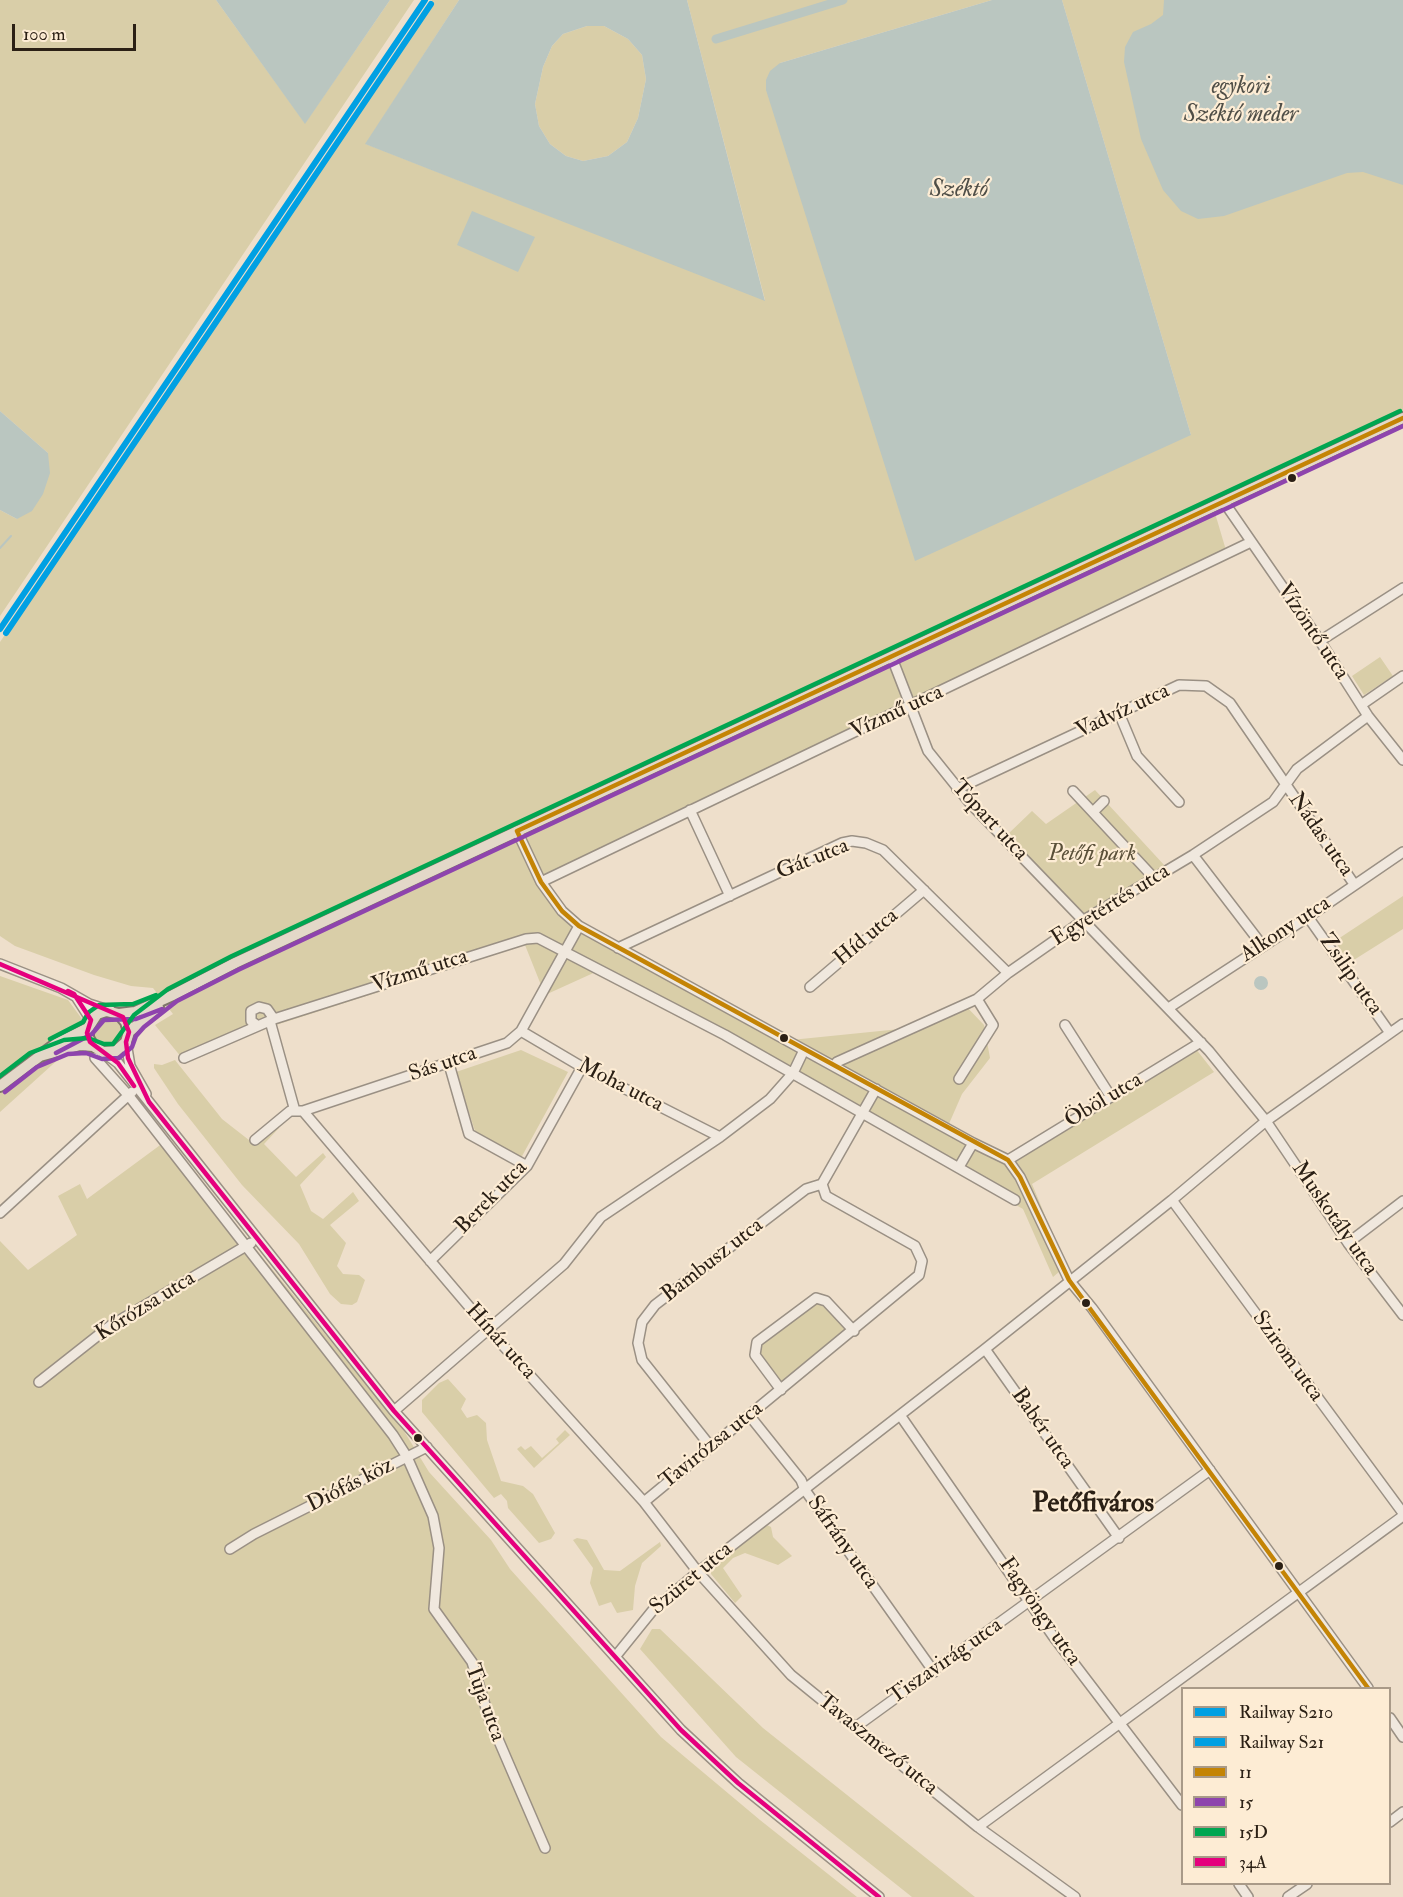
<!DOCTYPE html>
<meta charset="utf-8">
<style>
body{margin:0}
#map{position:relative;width:1403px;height:1897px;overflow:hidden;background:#eedfcb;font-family:"IM FELL Double Pica",serif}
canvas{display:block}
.legend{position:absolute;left:1181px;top:1687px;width:210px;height:198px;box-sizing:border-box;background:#fdecd4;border:2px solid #a99a88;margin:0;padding:8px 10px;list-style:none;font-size:18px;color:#2b2015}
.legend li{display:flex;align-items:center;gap:12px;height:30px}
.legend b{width:30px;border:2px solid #a99a88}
.scale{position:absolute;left:12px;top:24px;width:124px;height:27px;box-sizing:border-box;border:3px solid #2b2015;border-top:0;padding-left:8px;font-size:18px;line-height:21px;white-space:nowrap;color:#2b2015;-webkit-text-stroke:4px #fdecd4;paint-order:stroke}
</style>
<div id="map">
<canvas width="1403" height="1897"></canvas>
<ul class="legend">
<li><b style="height:8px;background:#00a0e3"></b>Railway S210</li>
<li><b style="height:8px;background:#00a0e3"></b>Railway S21</li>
<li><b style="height:8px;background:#c48405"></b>11</li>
<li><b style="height:8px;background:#8e44ad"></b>15</li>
<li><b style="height:8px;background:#00a651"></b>15D</li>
<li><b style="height:8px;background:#e5007d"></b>34A</li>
</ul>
<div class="scale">100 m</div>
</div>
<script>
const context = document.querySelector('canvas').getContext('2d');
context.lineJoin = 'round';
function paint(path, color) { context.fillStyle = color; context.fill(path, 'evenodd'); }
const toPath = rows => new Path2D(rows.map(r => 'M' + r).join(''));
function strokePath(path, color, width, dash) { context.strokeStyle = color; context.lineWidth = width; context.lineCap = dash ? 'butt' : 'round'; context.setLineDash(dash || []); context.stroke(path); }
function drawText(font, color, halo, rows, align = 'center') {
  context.font = font + ' "IM FELL Double Pica",serif'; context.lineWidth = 4.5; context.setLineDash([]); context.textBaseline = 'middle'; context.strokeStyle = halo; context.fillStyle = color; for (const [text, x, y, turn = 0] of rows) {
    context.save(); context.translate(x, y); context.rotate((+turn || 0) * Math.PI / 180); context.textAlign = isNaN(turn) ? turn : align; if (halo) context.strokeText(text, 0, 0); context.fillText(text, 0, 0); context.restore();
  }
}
const green = toPath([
 [0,0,216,0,305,123,390,0,414,0,0,616,0,510,17,519,48,453,0,411],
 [432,0,459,0,366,144,765,300,687,0,992,0,780,63,1191,435,1062,0,1403,0,1403,410,1380,425,1212,503,1228,557,944,684,542,877,562,906,578,922,791,1040,900,1029,964,1004,984,1025,990,1058,962,1094,948,1126,1008,1154,1192,1044,1214,1072,1032,1184,1066,1266,1053,1277,1023,1209,600,970,545,995,525,945,245,1035,186,1063,155,1025,173,1014,153,988,131,986,94,975,15,946,0,936,0,642],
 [587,26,604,26,628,39,642,55,646,79,638,118,627,142,608,156,583,161,566,156,550,144,539,126,535,104,543,67,552,46,563,34],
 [1380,657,1393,676,1364,695,1352,676],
 [1095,790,1165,866,1085,914,1007,835,1032,811,1046,824],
 [1403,896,1403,929,1349,963,1335,941],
 [0,976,68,1000,82,1019,79,1030,51,1048,62,1056,0,1112],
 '92 1031a16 16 0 1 1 32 0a16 16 0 1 1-32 0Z',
 [521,1050,568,1072,521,1158,475,1131,456,1072],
 [175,1060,222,1119,254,1144,277,1124,279,1128,264,1144,296,1177,323,1153,326,1157,300,1185,311,1211,323,1219,353,1192,359,1201,330,1225,346,1243,337,1266,343,1274,359,1275,365,1280,357,1302,352,1305,341,1304,330,1294,299,1244,242,1185,178,1104,154,1068,154,1064,162,1065],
 [167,1140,404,1431,429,1472,491,1540,510,1569,661,1737,760,1820,857,1897,0,1897,0,1241,28,1270,77,1235,58,1196,80,1184,87,1199],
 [814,1302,825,1307,845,1329,789,1378,779,1383,759,1356,759,1346],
 [448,1379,466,1399,461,1409,467,1418,477,1415,486,1423,487,1440,501,1481,523,1486,533,1494,555,1533,551,1539,539,1543,508,1508,507,1501,501,1494,494,1498,422,1412,422,1400,439,1383],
 [565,1430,570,1435,534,1468,517,1449,521,1446,525,1450,531,1446,542,1458,559,1443,556,1439],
 [765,1524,771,1527,773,1537,792,1556,778,1565,745,1553,733,1558,723,1568,742,1596,735,1603,711,1574,710,1568],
 [577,1538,587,1540,604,1570,620,1571,660,1542,661,1546,642,1563,635,1586,633,1610,617,1613,611,1602,599,1606,590,1583,593,1568,573,1540],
 [652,1629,660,1629,763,1728,975,1897,912,1897,736,1757,640,1649]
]);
const water = toPath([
 [216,0,390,0,305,124],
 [459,0,687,0,765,301,365,144],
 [587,26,604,26,628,39,642,55,646,79,638,118,627,142,608,156,583,161,566,156,550,144,539,126,535,104,543,67,552,46,563,34],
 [992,0,1062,0,1191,435,915,561,766,90,766,80,770,71,780,63],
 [1164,0,1403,0,1403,185,1363,172,1347,173,1224,216,1198,219,1181,211,1163,190,1141,139,1124,62,1125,47,1133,32,1151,24,1163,15],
 [472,211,535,237,518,272,457,245],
 [0,411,48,453,50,473,43,494,32,511,17,519,0,510],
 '1254 983a7 7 0 1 1 14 0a7 7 0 1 1-14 0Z'
]);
const stream = toPath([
 [0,548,11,536]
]);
const canal = toPath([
 [716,39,843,0]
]);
const minor = toPath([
 [1224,502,1320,641,1368,716,1403,760],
 [1320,641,1403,588],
 [892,658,928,751,969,802,1209,1051,1266,1121,1348,1243,1403,1315],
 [1361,705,1403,676],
 [1119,713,1137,756,1179,802],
 [957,789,1179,685,1206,686,1230,703,1354,884],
 [1073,791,1154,878],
 [690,810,730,896],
 [1093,812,1104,801],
 [517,831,541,882,562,911,579,926,973,1143,1008,1160,1020,1177,1069,1280,1092,1308,1368,1688],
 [1193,855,1262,945],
 [541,882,1251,542],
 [1308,917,1390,1033],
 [618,948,842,843,852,841,866,843,883,850,1008,973],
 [0,964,61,988,89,1004,111,1011],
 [810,987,924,890],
 [77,998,91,1020],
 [1170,1007,1308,917,1403,852],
 [270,1021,295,1111],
 [1065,1025,1111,1097],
 [258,1026,251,1021,251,1011,259,1007,267,1009,274,1019],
 [521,1031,582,1067,720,1137],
 [126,1042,130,1066,146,1094],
 [103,1052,118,1063,149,1102,394,1411,681,1730,738,1783,879,1897],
 [95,1058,129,1096,393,1435,407,1457,433,1516,439,1548,434,1609,472,1662,489,1718,545,1848],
 [184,1058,274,1019,526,939,538,938,725,1035,1015,1200],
 [449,1064,469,1134,527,1166],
 [834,1066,837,1062,977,999,1008,973,1084,920,1193,855,1273,802,1297,769,1368,716],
 [959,1079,993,1025,977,999],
 [303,1111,489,1330,644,1502,698,1572,791,1675,978,1827,1075,1897],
 [255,1140,290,1111,303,1111,507,1043,521,1031,579,926],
 [1008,1160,1201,1042],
 [959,1167,973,1143],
 [1172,1200,1403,1513],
 [0,1213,132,1092],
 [1348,1243,1403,1201],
 [430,1261,527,1166,582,1067],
 [985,1349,1119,1538],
 [39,1382,110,1326,251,1243],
 [781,1390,755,1355,757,1342,816,1298,826,1301,854,1331],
 [394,1411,564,1264,601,1217,720,1137,770,1099,793,1073,804,1050],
 [749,1415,801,1480,805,1490,934,1672],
 [900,1415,1053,1636,1182,1805],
 [711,1447,642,1360,638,1343,642,1322,655,1305,751,1231,806,1189,822,1184,876,1089],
 [644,1502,919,1275,922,1261,915,1246,826,1196,822,1184],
 [230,1549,254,1534,427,1447],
 [615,1657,653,1610,698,1572,985,1349,1172,1200,1266,1121,1403,1024],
 [1390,1718,1403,1737],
 [857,1726,1210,1470],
 [1390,1822,1403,1812],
 [978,1827,1403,1516],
 [1239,1884,1248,1897],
 [1288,1897,1307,1884]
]);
const major = toPath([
 [129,1032,158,1007],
 [93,1046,88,1038,88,1028,97,1014,106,1011,119,1014,135,1012,173,995,235,963,1403,418],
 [40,1056,80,1045,93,1046,103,1052,116,1051,126,1042,129,1032,126,1022,119,1014],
 [0,1086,56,1044,88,1028]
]);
const bus1 = toPath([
 [517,831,541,882,562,911,579,926,1008,1160,1020,1177,1069,1280,1368,1688],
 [517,831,1403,418]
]);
const bus2 = toPath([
 [56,1053,92,1034,104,1020,136,1019,162,1009],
 [5,1092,37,1067,68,1054,86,1053,102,1059,119,1058,132,1047,136,1036,144,1027,177,1001,238,970,1403,426]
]);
const bus3 = toPath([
 [50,1039,83,1022,89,1012,99,1005,133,1004,156,995],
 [0,1076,30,1053,64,1040,88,1038,104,1044,113,1044,134,1015,168,989,232,956,1400,411]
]);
const bus4 = toPath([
 [0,964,123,1017,129,1032,126,1042,128,1058,149,1102,394,1411,681,1730,738,1783,879,1897],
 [68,991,74,994,91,1020,87,1033,90,1042,118,1063,134,1086]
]);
const rail1 = toPath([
 [0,629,425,0]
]);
const rail2 = toPath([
 [6,633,431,4]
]);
const markers = [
 [1292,478,5,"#2b2015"],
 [784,1038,5,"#2b2015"],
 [1086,1303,5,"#2b2015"],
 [418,1438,5,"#2b2015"],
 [1279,1566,5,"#2b2015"]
];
const streetNames = [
 ["Vízöntő utca",1312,632,56],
 ["Vadvíz utca",1123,712,-25],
 ["Vízmű utca",897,713,-25],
 ["Tópart utca",989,821,47],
 ["Nádas utca",1320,835,55],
 ["Gát utca",813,860,-22],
 ["Egyetértés utca",1111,906,-32],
 ["Alkony utca",1286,930,-33],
 ["Híd utca",867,938,-40],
 ["Vízmű utca",420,972,-18],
 ["Zsilip utca",1350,975,55],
 ["Sás utca",443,1065,-19],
 ["Moha utca",620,1086,27],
 ["Öböl utca",1104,1101,-31],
 ["Berek utca",492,1198,-46],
 ["Muskotály utca",1334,1219,55],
 ["Bambusz utca",713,1261,-38],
 ["Kőrózsa utca",146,1307,-32],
 ["Hínár utca",500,1342,48],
 ["Szirom utca",1287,1357,54],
 ["Babér utca",1042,1429,55],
 ["Tavirózsa utca",712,1446,-39],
 ["Diófás köz",351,1486,-27],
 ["Sáfrány utca",842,1543,55],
 ["Szüret utca",692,1579,-40],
 ["Fagyöngy utca",1039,1612,55],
 ["Tiszavirág utca",946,1662,-35],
 ["Tuja utca",484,1703,70],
 ["Tavaszmező utca",877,1745,39]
];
const parkNames = [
 ["Petőfi park",1092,855]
];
const waterNames = [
 ["egykori",1241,88],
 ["Széktó meder",1241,116],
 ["Széktó",959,191]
];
const districtNames = [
 ["Petőfiváros",1093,1505]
];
paint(green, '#d9cea8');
paint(water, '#bac6c0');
strokePath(stream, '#bac6c0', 2);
strokePath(canal, '#bac6c0', 9);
strokePath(minor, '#9a9084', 12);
strokePath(major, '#7f766b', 14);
strokePath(minor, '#f0e8de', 9);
strokePath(major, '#e3d8c8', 10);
strokePath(bus1, '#c48405', 4.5);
strokePath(bus2, '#8e44ad', 4.5);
strokePath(bus3, '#00a651', 4.5);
strokePath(bus4, '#e5007d', 4.5);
strokePath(rail1, '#00a0e3', 6);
strokePath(rail2, '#00a0e3', 6);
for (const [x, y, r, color] of markers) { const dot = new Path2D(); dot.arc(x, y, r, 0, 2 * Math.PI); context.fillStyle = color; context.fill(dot); strokePath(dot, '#fdecd4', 2); }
drawText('22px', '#2b2015', '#fdecd4', streetNames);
drawText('italic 22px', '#5a5039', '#fdecd4', parkNames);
drawText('italic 24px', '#4f4e47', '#fdecd4', waterNames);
drawText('bold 28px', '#2b2015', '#fdecd4', districtNames);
</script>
